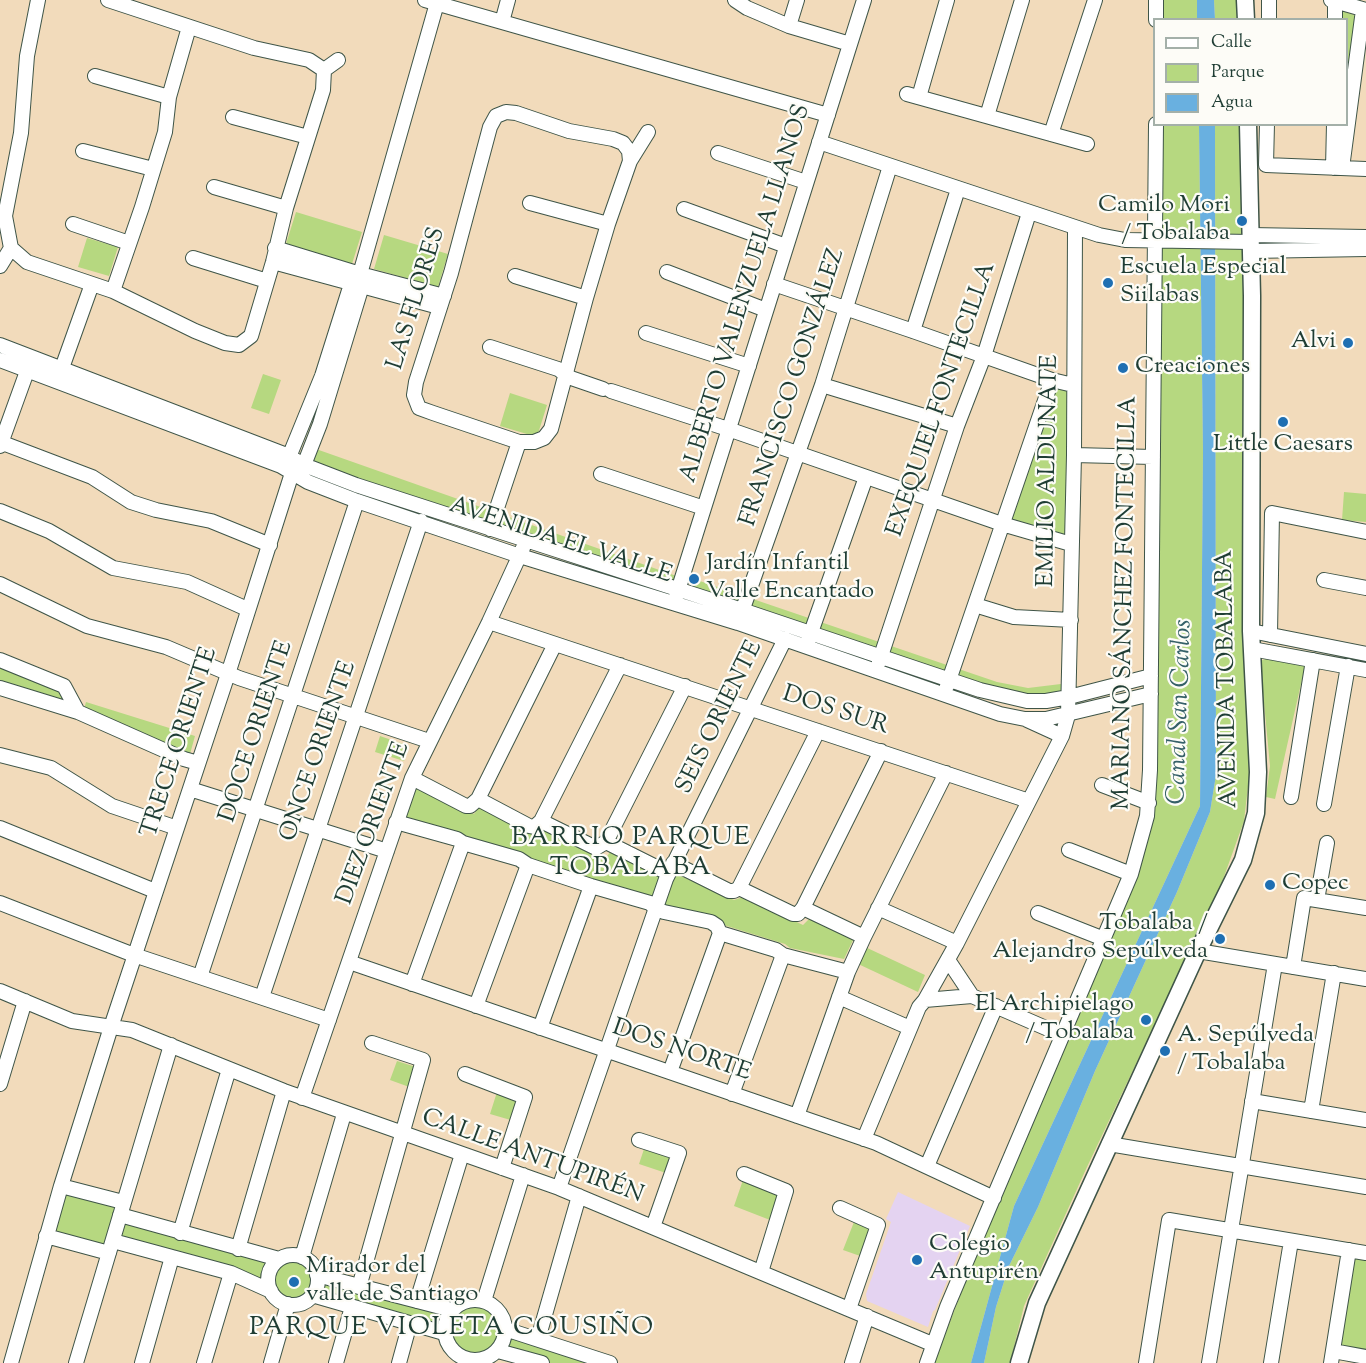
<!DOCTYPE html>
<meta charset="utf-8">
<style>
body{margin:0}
#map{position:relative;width:1366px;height:1363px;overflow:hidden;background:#f2dbbb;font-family:"Sorts Mill Goudy",serif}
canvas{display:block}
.legend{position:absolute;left:1153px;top:18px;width:195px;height:108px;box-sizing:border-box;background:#fdfcf7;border:2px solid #a4b0a9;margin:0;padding:8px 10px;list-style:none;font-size:18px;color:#1f3d34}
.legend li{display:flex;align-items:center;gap:12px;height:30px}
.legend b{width:30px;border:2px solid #a4b0a9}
</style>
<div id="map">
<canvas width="1366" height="1363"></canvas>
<ul class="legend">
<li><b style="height:8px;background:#fff"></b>Calle</li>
<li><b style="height:16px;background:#b6d880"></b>Parque</li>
<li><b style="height:16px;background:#69b0e0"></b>Agua</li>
</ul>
</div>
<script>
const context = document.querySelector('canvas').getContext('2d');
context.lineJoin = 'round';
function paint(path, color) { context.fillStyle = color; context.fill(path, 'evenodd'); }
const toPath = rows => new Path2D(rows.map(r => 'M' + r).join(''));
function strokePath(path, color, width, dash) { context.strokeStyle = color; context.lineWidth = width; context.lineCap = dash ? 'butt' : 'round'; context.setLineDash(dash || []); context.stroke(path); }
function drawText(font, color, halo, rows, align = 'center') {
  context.font = font + ' "Sorts Mill Goudy",serif'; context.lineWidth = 4.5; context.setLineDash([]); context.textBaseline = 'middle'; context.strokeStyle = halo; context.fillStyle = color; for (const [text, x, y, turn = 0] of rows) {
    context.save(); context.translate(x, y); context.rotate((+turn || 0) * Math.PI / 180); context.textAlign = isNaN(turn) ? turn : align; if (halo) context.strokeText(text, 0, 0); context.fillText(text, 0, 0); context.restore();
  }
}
const built = toPath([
 [898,1192,970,1226,935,1310,933,1311,928,1327,867,1301,866,1294,891,1222,886,1219]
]);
const green = toPath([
 [1159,0,1197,0,1197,19,1159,19],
 [1214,0,1244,0,1244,19,1215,19],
 [1339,10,1357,16,1347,99,1346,20,1339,20],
 [1160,125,1199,125,1203,452,1200,806,1014,1206,971,1363,934,1363,996,1203,1106,951,1131,887,1152,816],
 [1215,125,1245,125,1243,518,1249,778,1244,821,1221,885,1087,1167,1024,1306,1010,1363,984,1363,996,1307,1009,1266,1038,1207,1095,1071,1177,892,1210,812,1216,775],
 [296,212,362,232,352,264,286,244],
 [384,235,448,254,438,287,374,269],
 [87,238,118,247,109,276,78,267],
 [263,374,281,380,269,414,251,408],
 [1052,380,1073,385,1071,544,1002,524],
 [510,393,547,405,537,437,500,426],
 [316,449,682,578,678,590,311,464],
 [1344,492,1366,494,1366,522,1342,520],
 [694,579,997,682,1028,688,1069,683,1069,697,1027,701,690,593],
 [1268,658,1305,666,1275,799,1266,797,1270,766,1260,661],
 [0,665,60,690,63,702,0,682],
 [86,702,195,736,190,754,84,709],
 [380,736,409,746,404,761,375,752],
 [415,786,474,814,480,806,535,836,542,827,605,859,613,848,663,873,652,901,402,818],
 [676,874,734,900,743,897,803,925,810,918,855,936,844,959,790,948,785,944,662,906],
 [863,946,925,975,918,992,856,963],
 [397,1061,419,1068,412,1088,390,1080],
 [497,1092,521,1100,514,1121,490,1114],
 [645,1146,673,1155,666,1173,639,1164],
 [743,1180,779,1194,770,1220,734,1206],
 [62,1189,115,1206,114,1215,281,1262,287,1258,301,1259,312,1269,315,1276,454,1312,463,1306,473,1303,483,1305,493,1310,499,1319,502,1329,607,1363,545,1363,495,1348,483,1356,469,1357,458,1353,451,1344,447,1332,310,1294,300,1301,289,1301,282,1299,273,1289,111,1237,106,1248,49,1235],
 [854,1222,873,1229,863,1257,843,1250],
 [1352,1256,1366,1258,1366,1353,1339,1348]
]);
const water = toPath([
 [1197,0,1214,0,1215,19,1197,19],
 [1199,125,1215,125,1216,775,1210,812,1177,892,1095,1071,1038,1207,1009,1266,996,1307,984,1363,971,1363,1014,1206,1200,806,1203,452]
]);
const minor = toPath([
 [108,0,254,48,309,60,324,70],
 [425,0,828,115],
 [735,0,747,8,789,26,850,44],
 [1331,0,1366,10],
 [1156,20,1156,0],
 [1269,20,1269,0],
 [1335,20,1335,1],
 [502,22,508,0],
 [789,26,797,0],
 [95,76,169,97],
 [907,94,1087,144],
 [919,97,947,0],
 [506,112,516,113,569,131,613,139,623,143,629,151,630,161,608,224,586,298,551,429,544,438,534,442,519,442,433,413,419,408,414,395,416,382,451,273,490,127,496,116,506,112],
 [987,116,1022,0],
 [233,117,308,137],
 [1267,124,1266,165,1366,169],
 [1051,134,1095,0],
 [819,142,1099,235,1125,240,1251,242],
 [83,151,153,169],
 [718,153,806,182],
 [630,161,648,132],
 [1333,168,1334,124],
 [1342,168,1363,10],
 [214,187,286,208],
 [530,203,608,224],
 [684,209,786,246],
 [73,224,129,243],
 [1250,235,1366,237],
 [11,248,27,262,113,291,195,331,225,343,239,345,251,336,273,262,286,208,323,90,324,70,338,60],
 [275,248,360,274,444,296],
 [1251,251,1366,249],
 [193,258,267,281],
 [273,262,439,307],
 [0,266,11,248,5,216,21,133,27,56,38,0],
 [667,272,766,310],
 [515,276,586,298],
 [774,284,913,331,1052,380,1073,385],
 [113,291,142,207,165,132,169,97,189,27],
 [913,331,958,189],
 [646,333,749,366],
 [0,345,284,454,304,465,356,485,742,610,980,690,1027,701,1046,701,1069,697,1151,676],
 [490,347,558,369,571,378,603,389],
 [0,360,281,466,308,482,357,501,520,556,738,623,1000,714,1025,719,1046,719,1151,694],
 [62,368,92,284],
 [822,385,957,426],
 [611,391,728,429,1002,524,1071,544],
 [0,442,92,477,131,502,156,510,211,521,270,545],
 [0,446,30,363],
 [1074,455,1153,457],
 [299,469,304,465,320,424,362,286,360,274],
 [601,474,704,508],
 [0,511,49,531,113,568,187,582,247,609],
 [490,529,519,442],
 [1324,580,1366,588],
 [0,584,87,626,166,647,239,678,429,741],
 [676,597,864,0],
 [975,605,1014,617,1071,620],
 [740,617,822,385,890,166],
 [489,622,1029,801],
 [1251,631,1366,654],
 [1270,635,1272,513,1366,532],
 [808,641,866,477],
 [1252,649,1366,670],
 [0,660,64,686,78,712],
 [879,662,957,426,984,356,1029,213],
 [947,686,1052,380],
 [0,688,78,712,184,759,198,763],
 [1027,720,1062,736],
 [0,755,51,768,112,806,177,828],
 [412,778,466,806,470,806,478,799,555,644],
 [1102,785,1149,803],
 [190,789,387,851],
 [1291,797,1313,660],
 [478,799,529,826,534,827,541,821,620,665],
 [1324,804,1348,666],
 [541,821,596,848,606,842,685,686],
 [396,822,457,839,463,843,519,859,528,865,591,886,650,903,656,909,664,912,711,922,717,926,720,933,776,950,783,955,848,972],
 [0,828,155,891],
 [606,842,668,873],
 [1069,850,1131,874],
 [673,863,729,891,734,891,739,888],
 [739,888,793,914,798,914,803,908,881,751],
 [739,888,818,731],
 [1317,900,1327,843],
 [0,903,134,955,329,1020],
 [803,908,864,937],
 [878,908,957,943],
 [1038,913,1104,939],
 [1198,951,1366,979],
 [948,960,972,996],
 [349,962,876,1143,994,1198],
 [1293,967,1304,898,1366,908],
 [200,977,357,501],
 [412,984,463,843],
 [0,991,72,1021,132,1030,284,1091,559,1188,932,1344],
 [262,997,421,521],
 [839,997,910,1028],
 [925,1000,972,996,1062,1035],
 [476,1006,528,865],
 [540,1028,591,886],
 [670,1072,720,933],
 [465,1074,525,1097,502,1168],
 [0,1084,25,1001],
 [732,1094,783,955],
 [302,1098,412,778,489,622,523,548],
 [1252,1101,1366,1120],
 [1311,1111,1334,973],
 [797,1116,848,972,864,937,946,773],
 [864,1139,919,1007,925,1000,957,943,1062,736,1068,715,1074,455,1075,228],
 [639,1140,679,1153,653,1227],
 [1109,1144,1366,1187],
 [927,1166,996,1006],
 [744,1174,786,1191,761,1272],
 [61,1186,123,1202],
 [559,1188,666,879,785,639],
 [840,1208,878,1225,849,1309],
 [120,1215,279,1259],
 [180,1233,229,1069],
 [46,1236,109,1253],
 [113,1241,231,1273,271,1291],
 [238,1249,284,1091],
 '268 1280a25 25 0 1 1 50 0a25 25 0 1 1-50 0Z',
 [302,1257,344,1114],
 [317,1275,452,1310],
 [359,1287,423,1060,372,1043],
 [312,1295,444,1333],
 '445 1330a30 30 0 1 1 60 0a30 30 0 1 1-60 0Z',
 [417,1301,462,1154],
 [484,1301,523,1175],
 [505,1329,610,1363],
 [538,1339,579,1196],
 [498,1351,542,1363],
 [1333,1351,1366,1357],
 [11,1363,61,1186,111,1027,228,674,292,473,289,457,322,376,351,284,360,274,437,3],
 [76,1363,171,1045],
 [142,1363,172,1257],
 [204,1363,231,1273],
 [271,1363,288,1304],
 [336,1363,352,1307],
 [399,1363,410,1323],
 [852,1363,867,1316],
 [927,1363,947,1307,1131,874,1147,816,1150,770,1156,124],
 [1146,1363,1169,1220,1366,1253],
 [1209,1363,1275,964],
 [1271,1363,1291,1241],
 [1331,1363,1349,1250]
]);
const major = toPath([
 [1245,0,1246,20],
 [1019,1363,1037,1303,1198,951,1243,860,1256,813,1258,772,1251,631,1252,296,1248,124]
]);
const markers = [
 [1242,221,6,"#1f6fb2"],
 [1108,283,6,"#1f6fb2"],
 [1348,343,6,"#1f6fb2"],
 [1123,368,6,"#1f6fb2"],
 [1283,422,6,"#1f6fb2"],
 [694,579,6,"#1f6fb2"],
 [1270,885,6,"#1f6fb2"],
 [1220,939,6,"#1f6fb2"],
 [1146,1020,6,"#1f6fb2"],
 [1165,1051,6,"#1f6fb2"],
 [917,1260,6,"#1f6fb2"],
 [294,1282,6,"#1f6fb2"]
];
const poiNames = [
 ["Camilo Mori",1230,207,"right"],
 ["/ Tobalaba",1230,235,"right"],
 ["Escuela Especial",1120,269],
 ["Siilabas",1120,297],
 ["Alvi",1336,343,"right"],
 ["Creaciones",1135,368],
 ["Little Caesars",1283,446,"center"],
 ["Jardín Infantil",706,565],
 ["Valle Encantado",706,593],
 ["Copec",1282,885],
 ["Tobalaba /",1208,925,"right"],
 ["Alejandro Sepúlveda",1208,953,"right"],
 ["El Archipielago",1134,1006,"right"],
 ["/ Tobalaba",1134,1034,"right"],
 ["A. Sepúlveda",1177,1037],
 ["/ Tobalaba",1177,1065],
 ["Colegio",929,1246],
 ["Antupirén",929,1274],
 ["Mirador del",306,1268],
 ["valle de Santiago",306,1296]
];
const streetNames = [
 ["ALBERTO VALENZUELA LLANOS",747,294,-73],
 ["LAS FLORES",418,299,-73],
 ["FRANCISCO GONZÁLEZ",794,388,-72],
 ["EXEQUIEL FONTECILLA",943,400,-71],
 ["EMILIO ALDUNATE",1050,471,-89],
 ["AVENIDA EL VALLE",560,542,18],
 ["MARIANO SÁNCHEZ FONTECILLA",1127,603,-89],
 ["AVENIDA TOBALABA",1229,679,-91],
 ["DOS SUR",835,712,18],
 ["SEIS ORIENTE",721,718,-64],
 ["DOCE ORIENTE",258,732,-72],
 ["TRECE ORIENTE",181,743,-72],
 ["ONCE ORIENTE",320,752,-71],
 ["DIEZ ORIENTE",375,824,-70],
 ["DOS NORTE",681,1052,19],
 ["CALLE ANTUPIRÉN",532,1158,20]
];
const waterNames = [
 ["Canal San Carlos",1182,712,-88]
];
const neighbourhoodNames = [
 ["BARRIO PARQUE",631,840],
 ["TOBALABA",631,870],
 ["PARQUE VIOLETA COUSIÑO",452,1330]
];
paint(built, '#e4d3f1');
paint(green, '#b6d880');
paint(water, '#69b0e0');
strokePath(minor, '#3f5548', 16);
strokePath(major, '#3f5548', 19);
strokePath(minor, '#fff', 14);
strokePath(major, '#fff', 16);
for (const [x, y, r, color] of markers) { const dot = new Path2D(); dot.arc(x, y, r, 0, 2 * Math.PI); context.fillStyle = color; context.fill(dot); strokePath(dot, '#fdfcf7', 2); }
drawText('24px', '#1f3d34', '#fdfcf7', poiNames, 'left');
drawText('24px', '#1f3d34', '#fdfcf7', streetNames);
drawText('italic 26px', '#356068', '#fdfcf7', waterNames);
context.letterSpacing = '1.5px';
drawText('26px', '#1f3d34', '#fdfcf7', neighbourhoodNames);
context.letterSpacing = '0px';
</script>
